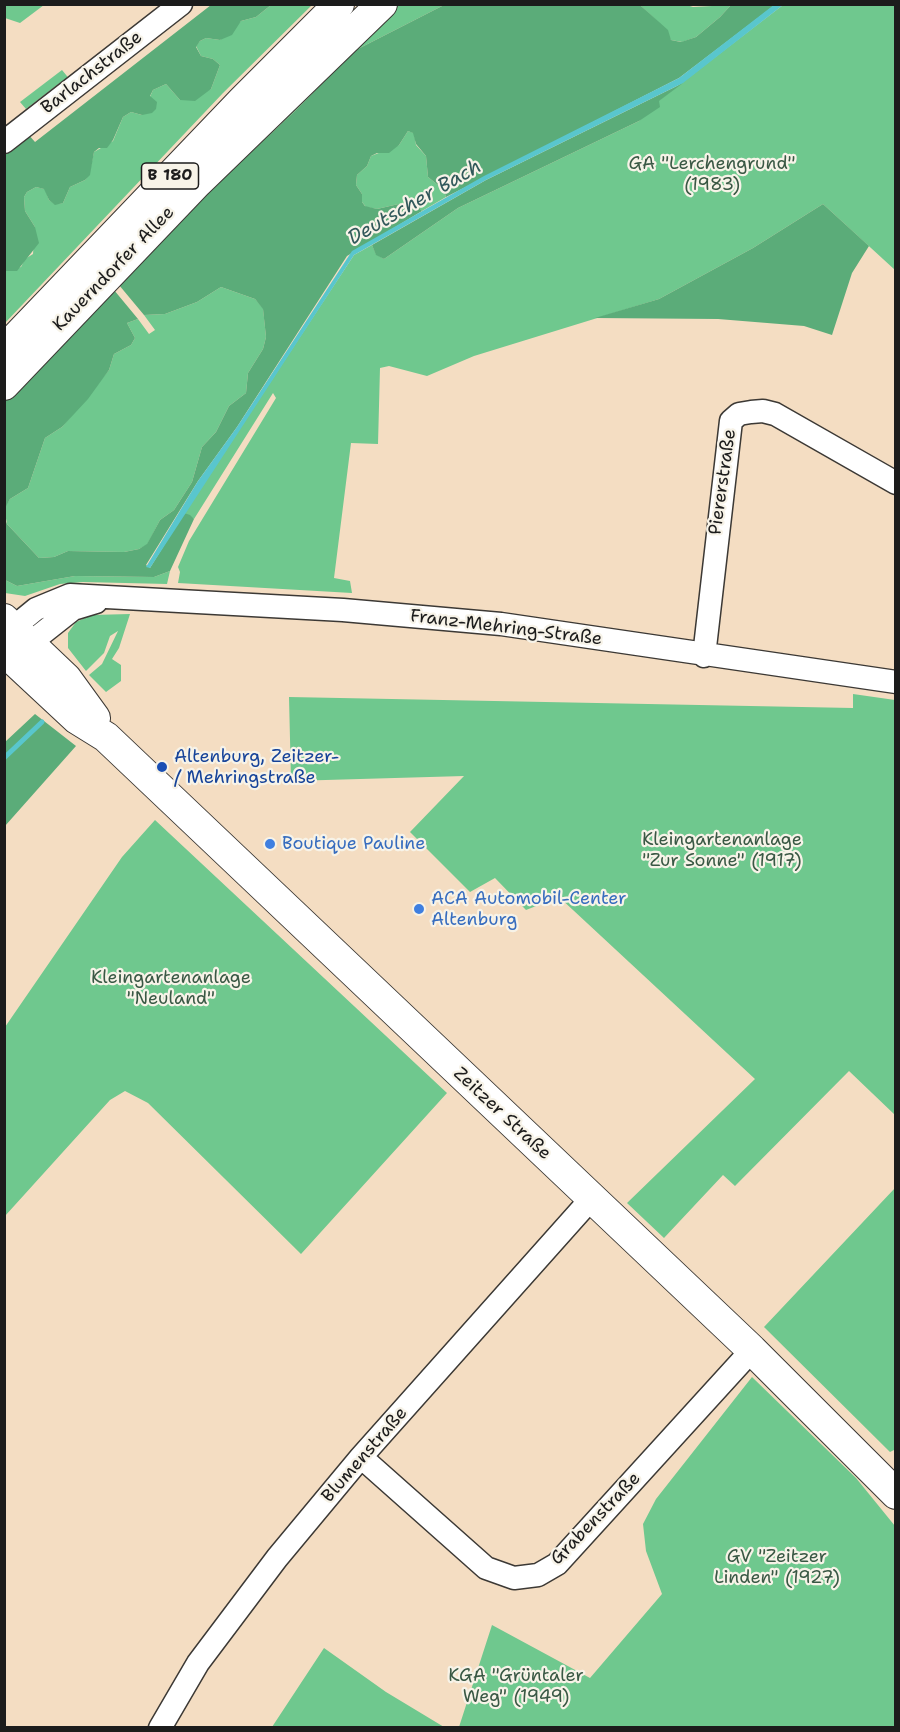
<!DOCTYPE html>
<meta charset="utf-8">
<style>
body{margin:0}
#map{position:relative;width:900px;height:1732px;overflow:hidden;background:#f4ddc2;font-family:"Shantell Sans",sans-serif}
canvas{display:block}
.frame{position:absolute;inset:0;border:6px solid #1c1c1c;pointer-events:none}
</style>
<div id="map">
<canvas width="900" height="1732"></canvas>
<div class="frame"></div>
</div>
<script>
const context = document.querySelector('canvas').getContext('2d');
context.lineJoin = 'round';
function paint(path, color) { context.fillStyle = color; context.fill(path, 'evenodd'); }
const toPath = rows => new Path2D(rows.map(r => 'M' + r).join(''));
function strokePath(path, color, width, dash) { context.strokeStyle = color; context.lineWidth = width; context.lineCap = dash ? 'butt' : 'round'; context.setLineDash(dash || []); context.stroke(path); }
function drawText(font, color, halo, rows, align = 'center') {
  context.font = font + ' "Shantell Sans",sans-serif'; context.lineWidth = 4.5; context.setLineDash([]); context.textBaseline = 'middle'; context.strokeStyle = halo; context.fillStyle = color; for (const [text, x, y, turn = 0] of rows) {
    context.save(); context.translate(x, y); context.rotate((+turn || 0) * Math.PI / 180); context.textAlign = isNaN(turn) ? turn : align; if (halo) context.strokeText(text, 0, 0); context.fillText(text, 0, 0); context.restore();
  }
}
const green = toPath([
 [683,4,693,7,731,5,720,17,696,37,682,42,671,40,655,19,640,5],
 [4,5,5,4,44,5,20,23,5,18],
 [271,5,312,5,223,93,5,323,5,271,21,267,25,259,33,254,35,227,25,211,24,197,27,192,36,187,45,189,49,200,55,204,63,203,70,187,85,180,89,175,94,152,113,141,123,117,131,112,142,115,153,90,166,84,180,100,211,89,220,65,213,59,201,56,196,46,200,41,206,38,220,40,241,21,256,17],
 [393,5,444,5,354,51,295,111,230,172,210,187],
 [783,5,895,5,895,270,823,204,753,248,659,299,474,356,427,376,389,366,380,368,378,444,351,443,334,578,350,581,352,593,178,583,180,572,178,567,189,541,276,398,273,393,194,519,184,513,354,255,372,245,376,254,384,259,458,208,639,121,658,101],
 [62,70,71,81,64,86,61,82,26,109,20,102],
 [408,131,414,133,416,145,426,156,428,177,444,190,446,197,422,211,415,203,403,203,377,209,366,207,362,202,362,194,356,185,357,175,367,166,371,156,399,145],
 [221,287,255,299,263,308,266,337,263,349,248,373,246,393,229,406,216,432,202,447,192,482,174,510,160,520,147,545,139,549,124,552,68,551,54,557,39,558,7,524,4,508,10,499,28,488,45,438,62,427,109,370,114,354,131,345,135,338,127,323,138,319,149,334,155,330,144,315,165,314,197,302],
 [170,571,167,584,83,582,60,584,25,596,5,593,5,580,17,586,75,576,154,577],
 [130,614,119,648,112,659,121,665,121,681,106,692,89,675,102,664,118,631,110,636,104,653,86,671,68,648,68,633,76,622,92,615],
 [853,694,895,700,895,1115,849,1071,735,1186,723,1175,664,1238,627,1203,755,1079,559,897,526,910,495,878,470,892,410,832,464,776,291,781,289,697,853,708],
 [155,820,447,1093,301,1254,148,1103,125,1091,110,1100,5,1216,5,1027,122,857],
 [895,1188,896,1449,890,1452,764,1327],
 [752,1377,856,1478,895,1526,895,1727,459,1727,492,1625,590,1678,662,1594,646,1551,643,1524,656,1499],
 [324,1648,386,1692,444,1727,272,1727]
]);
const forest = toPath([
 [211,5,271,5,256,17,241,21,232,35,220,40,206,38,200,41,196,47,201,56,213,59,220,65,211,89,195,101,180,100,166,84,153,90,150,96,157,102,156,109,152,113,142,115,131,112,123,117,113,140,107,148,99,148,94,152,90,175,85,180,70,187,63,203,55,205,49,200,44,189,36,187,27,192,24,197,25,211,35,227,39,243,17,271,5,271,4,154,7,149,27,133,35,142],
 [444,5,640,5,668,30,671,40,681,42,696,37,720,17,731,5,775,5,679,78,446,197,444,190,428,177,426,156,416,144,413,133,408,131,399,145,389,153,377,153,371,156,367,166,357,175,356,185,362,194,362,202,365,206,377,209,403,203,415,203,422,211,347,256,237,427,198,481,146,565,150,568,184,513,190,515,194,519,170,571,154,577,75,576,17,586,5,580,4,516,7,524,39,558,54,557,68,551,124,552,139,549,147,544,160,520,174,510,192,482,202,447,216,432,229,406,246,393,248,373,263,349,266,337,263,309,255,299,221,287,197,302,165,314,144,315,119,285,210,187,230,172,295,111,354,51],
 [683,83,659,101,660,107,639,121,458,208,384,259,376,255,372,245,486,180],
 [823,204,869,246,852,273,832,335,804,326,718,319,595,318,659,299,753,248],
 [114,290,138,319,127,323,135,338,131,345,114,354,109,370,88,399,62,427,45,438,28,488,10,499,5,508,5,398],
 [35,714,76,746,5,826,5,742]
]);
const water = toPath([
 [775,4,783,5,683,83,486,180,354,255,150,568,146,567,198,481,237,427,352,251,484,176,679,78]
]);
const stream = toPath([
 [4,758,42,722]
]);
const minor = toPath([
 [4,142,181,4],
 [14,627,36,609,70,595,343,610,501,624,896,682],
 [30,643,73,609,96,602],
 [704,656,731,421,739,414,751,412,763,411,775,414,896,483],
 [361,1457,486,1568,514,1578,538,1575,557,1564,752,1350],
 [160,1728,198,1663,277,1558,361,1457,591,1199]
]);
const major = toPath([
 [4,350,242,101,339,4],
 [4,385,197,183,382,4],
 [4,619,66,678,95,718],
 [4,651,77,719,106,737,752,1350,896,1494]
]);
const markers = [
 [162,767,6,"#1a4fb4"],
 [270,844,6,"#3f7fe0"],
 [419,909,6,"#3f7fe0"]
];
const shields = [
 [170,176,57]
];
const shieldNames = [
 ["B 180",170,176]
];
const streetNames = [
 ["Barlachstraße",92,73,-38],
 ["Kauerndorfer Allee",114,269,-46],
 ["Piererstraße",723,482,-82],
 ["Franz-Mehring-Straße",506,628,7],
 ["Zeitzer Straße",502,1114,43],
 ["Blumenstraße",365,1455,-49],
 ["Grabenstraße",596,1519,-46]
];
const parkNames = [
 ["GA \"Lerchengrund\"",712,164],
 ["(1983)",712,185],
 ["Kleingartenanlage",722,840],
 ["\"Zur Sonne\" (1917)",722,861],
 ["Kleingartenanlage",171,978],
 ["\"Neuland\"",171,999],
 ["GV \"Zeitzer",777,1557],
 ["Linden\" (1927)",777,1578],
 ["KGA \"Grüntaler",516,1676],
 ["Weg\" (1949)",516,1697]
];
const transitNames = [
 ["Altenburg, Zeitzer-",174,757],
 ["/ Mehringstraße",174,778]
];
const shopNames = [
 ["Boutique Pauline",282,844],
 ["ACA Automobil-Center",431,899],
 ["Altenburg",431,920]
];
const waterNames = [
 ["Deutscher Bach",415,203,-30]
];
paint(green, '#6fc88e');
paint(forest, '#5bac79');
paint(water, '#59c6cd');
strokePath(stream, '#59c6cd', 5);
strokePath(minor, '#3c3935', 25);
strokePath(major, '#3c3935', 32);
strokePath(minor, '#fff', 22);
strokePath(major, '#fff', 30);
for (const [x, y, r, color] of markers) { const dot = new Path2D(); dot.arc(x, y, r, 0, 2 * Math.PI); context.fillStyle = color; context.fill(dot); strokePath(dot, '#f7f3e8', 2); }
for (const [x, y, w] of shields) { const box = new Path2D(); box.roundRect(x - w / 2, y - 13, w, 26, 4.5); context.fillStyle = '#f7f3e8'; context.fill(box); strokePath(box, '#1c1c1c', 1.5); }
drawText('bold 16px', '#1c1c1c', null, shieldNames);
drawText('18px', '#1c1c1c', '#f7f3e8', streetNames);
drawText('18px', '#395844', '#f7f3e8', parkNames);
drawText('18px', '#164399', '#f7f3e8', transitNames, 'left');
drawText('18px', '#366cbe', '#f7f3e8', shopNames, 'left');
drawText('italic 20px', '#31585a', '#f7f3e8', waterNames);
</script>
